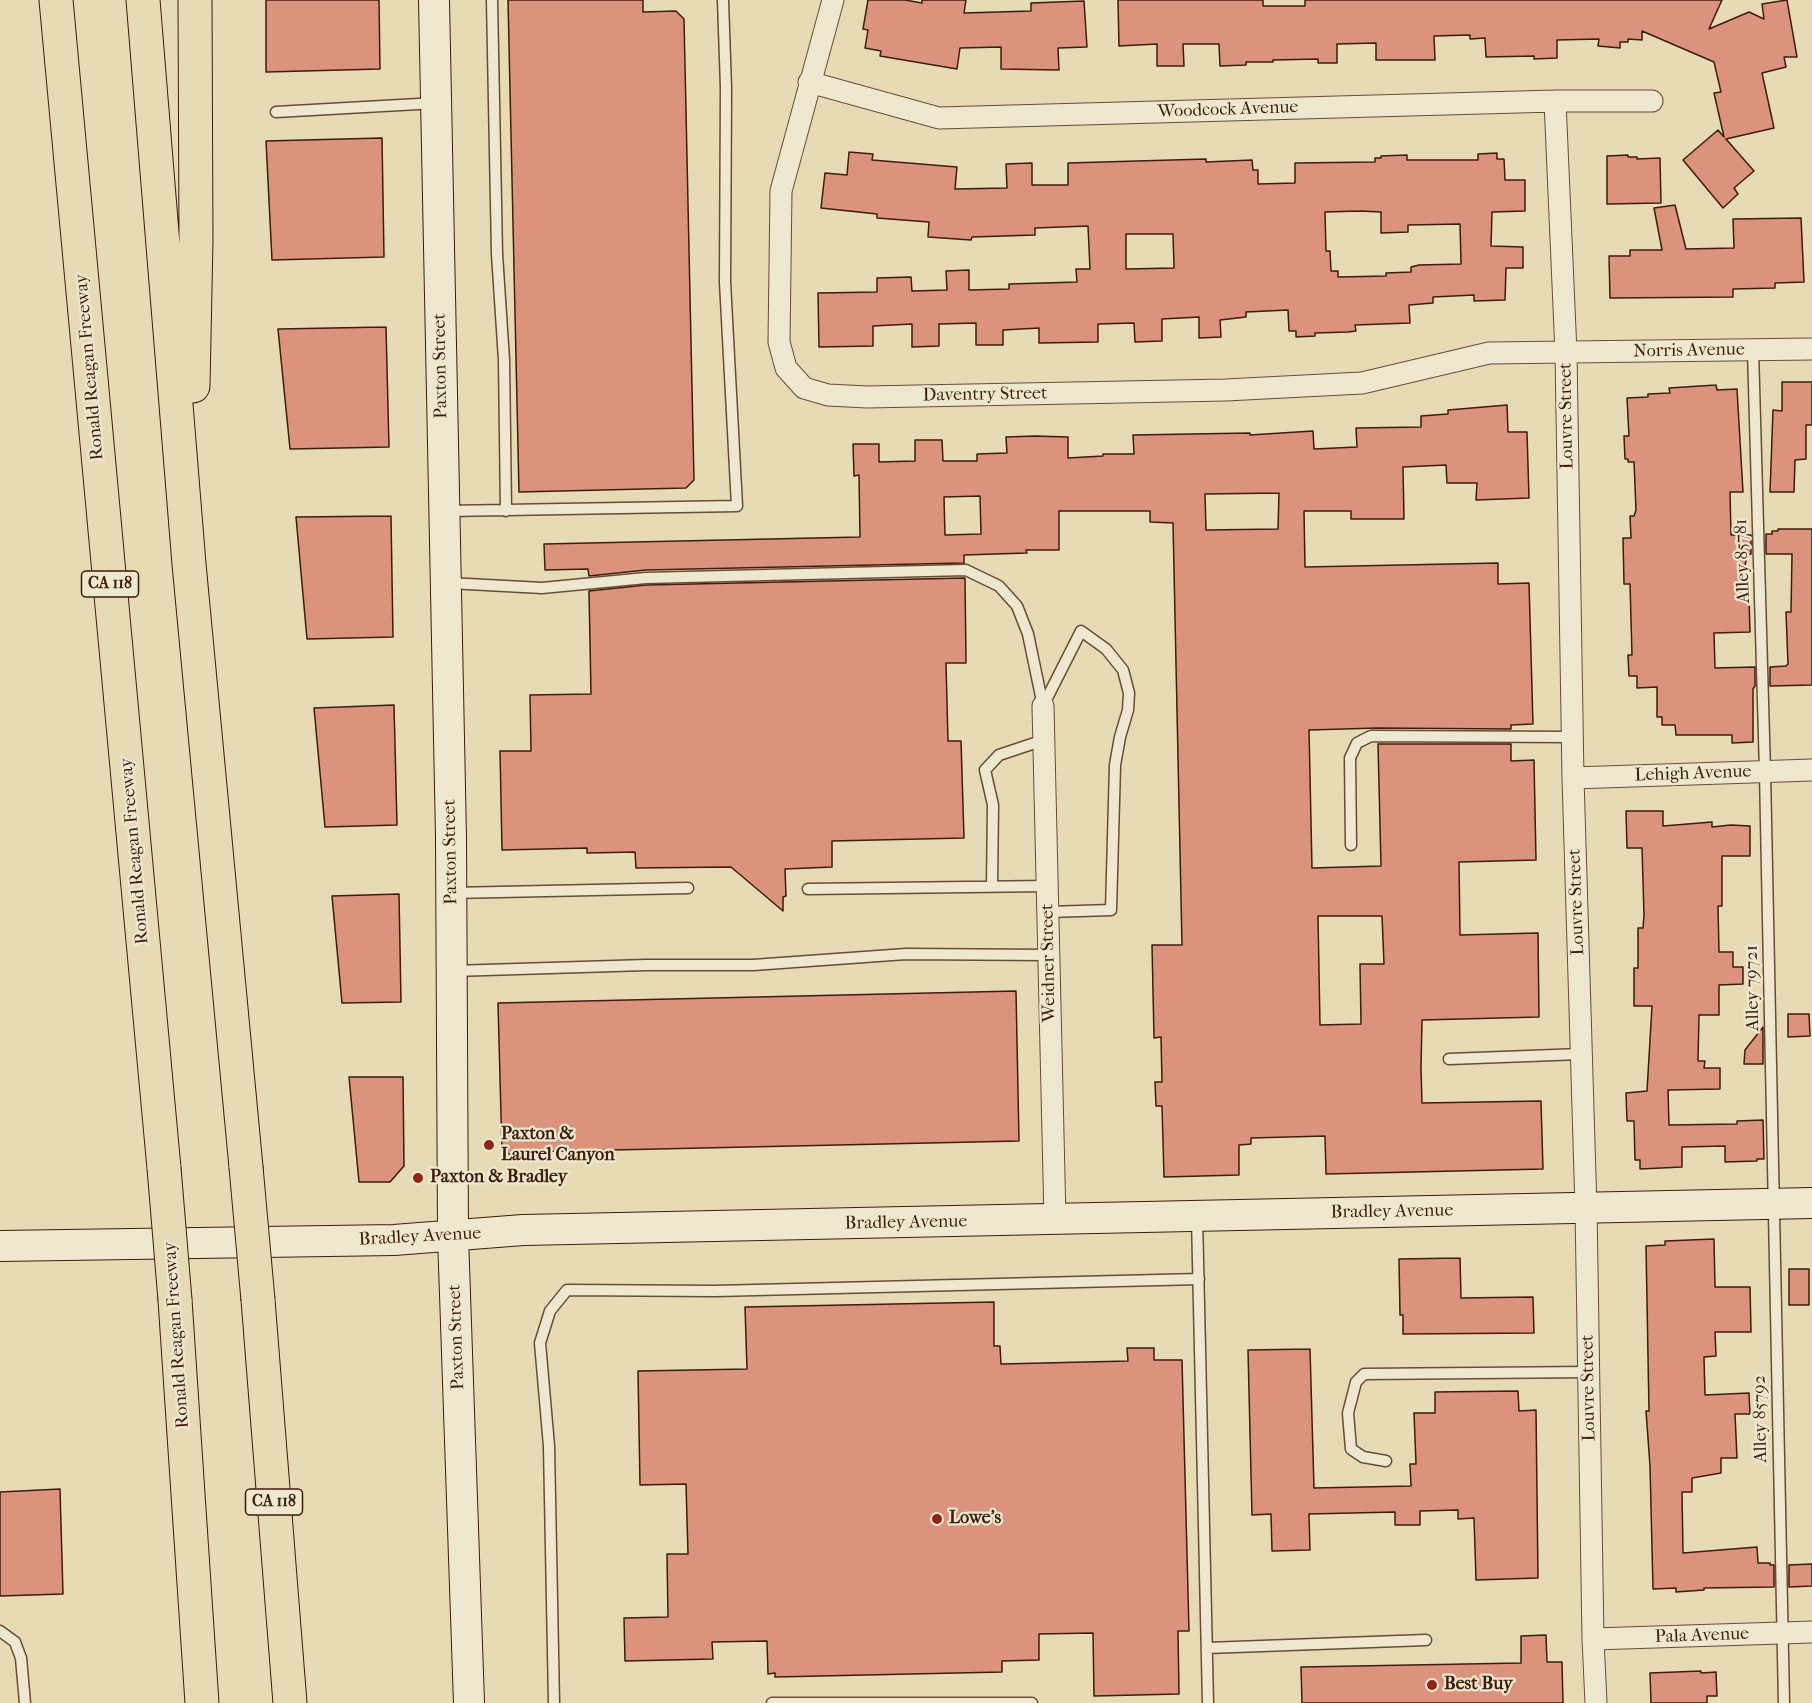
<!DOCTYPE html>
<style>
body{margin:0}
canvas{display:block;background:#e7dbb6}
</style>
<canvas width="1812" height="1703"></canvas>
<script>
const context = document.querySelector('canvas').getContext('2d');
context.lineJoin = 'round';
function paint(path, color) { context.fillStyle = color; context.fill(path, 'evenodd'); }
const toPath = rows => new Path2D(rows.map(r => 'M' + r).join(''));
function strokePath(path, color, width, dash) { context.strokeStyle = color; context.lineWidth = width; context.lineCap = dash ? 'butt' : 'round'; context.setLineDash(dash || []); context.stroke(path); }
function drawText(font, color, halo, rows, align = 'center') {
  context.font = font + ' "IM FELL French Canon",serif'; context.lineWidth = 4.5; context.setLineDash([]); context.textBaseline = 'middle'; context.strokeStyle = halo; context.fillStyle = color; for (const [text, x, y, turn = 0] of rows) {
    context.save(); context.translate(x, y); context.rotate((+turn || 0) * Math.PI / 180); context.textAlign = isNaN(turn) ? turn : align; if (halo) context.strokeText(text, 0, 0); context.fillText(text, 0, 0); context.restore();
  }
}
const building = toPath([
 [266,0,379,0,380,69,266,72,266,0],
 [508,0,643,0,643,12,676,11,684,19,694,480,686,488,519,492,508,0],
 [868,0,905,0,922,3,922,0,966,0,964,13,1031,11,1031,3,1084,1,1087,47,1058,48,1059,70,1001,69,1001,47,960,48,957,69,880,56,881,51,865,48,868,30,863,29,868,0],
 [1118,0,1263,0,1263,6,1305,6,1305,0,1722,0,1709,29,1749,12,1764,19,1762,4,1787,0,1797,57,1784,57,1786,67,1762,73,1774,128,1726,139,1754,171,1734,188,1738,194,1723,208,1683,160,1718,130,1724,137,1714,93,1721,92,1714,62,1642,31,1642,40,1628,39,1628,42,1620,42,1620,48,1598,46,1599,39,1557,40,1557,58,1534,59,1534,56,1486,57,1485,38,1470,39,1470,35,1434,36,1435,60,1376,60,1376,43,1337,44,1337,63,1318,63,1318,59,1273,60,1273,62,1246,62,1246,65,1220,66,1219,44,1183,44,1184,66,1157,66,1157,44,1119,46,1118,0],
 [382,138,384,257,272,260,266,141,382,138],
 [849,152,873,154,872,160,957,167,955,189,1007,188,1006,164,1032,163,1032,185,1068,185,1068,163,1206,159,1206,162,1252,160,1253,170,1258,170,1258,184,1295,183,1295,163,1375,162,1375,158,1381,158,1381,156,1407,155,1407,160,1478,160,1478,154,1497,153,1497,159,1504,159,1505,180,1525,180,1525,211,1492,212,1491,246,1523,247,1523,268,1506,268,1505,300,1474,301,1474,295,1433,297,1433,303,1409,305,1410,323,1355,325,1356,331,1348,332,1315,333,1315,336,1296,337,1296,331,1289,331,1288,310,1246,312,1246,317,1220,320,1221,337,1199,338,1199,317,1162,319,1162,341,1135,342,1134,323,1098,324,1098,342,1039,343,1039,328,1003,330,1003,345,976,345,976,323,939,324,939,346,912,347,912,324,873,326,873,346,819,347,818,293,877,292,877,278,911,277,912,291,947,290,946,271,969,270,969,290,1009,289,1009,284,1077,282,1076,269,1090,269,1088,226,1035,228,1035,235,972,237,971,240,928,237,929,222,877,218,877,214,821,208,825,173,847,175,849,152],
 [1360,211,1381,212,1381,233,1408,232,1408,225,1460,224,1461,264,1419,265,1411,267,1411,272,1386,273,1386,276,1338,277,1338,271,1331,271,1330,251,1326,251,1325,212,1360,211],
 [1126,234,1173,234,1174,268,1126,269,1126,234],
 [1628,155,1628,157,1637,157,1637,159,1660,158,1661,203,1607,204,1607,156,1628,155],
 [1675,205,1686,249,1734,248,1733,219,1801,218,1804,282,1775,283,1775,288,1733,289,1733,297,1610,298,1609,256,1630,256,1630,250,1662,250,1654,208,1675,205],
 [386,327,389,447,290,449,278,329,386,327],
 [1782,382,1812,382,1812,425,1806,425,1806,459,1795,460,1794,492,1770,492,1773,410,1782,411,1782,382],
 [1716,385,1717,390,1737,389,1743,492,1730,492,1731,535,1751,535,1751,554,1747,555,1744,571,1744,598,1749,598,1750,632,1714,633,1715,668,1755,667,1755,686,1753,689,1753,742,1732,743,1732,735,1676,735,1675,725,1662,725,1662,717,1657,717,1657,687,1637,688,1637,676,1629,676,1628,655,1632,655,1630,584,1624,584,1623,538,1631,538,1630,516,1634,516,1636,510,1634,462,1628,462,1628,459,1625,459,1624,436,1629,436,1627,398,1648,397,1648,394,1670,393,1669,388,1716,385],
 [1507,405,1508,432,1527,432,1529,498,1476,500,1477,483,1447,483,1446,465,1403,467,1404,519,1351,519,1351,511,1304,511,1305,567,1498,563,1498,584,1529,583,1533,724,1511,725,1511,729,1378,728,1309,730,1312,868,1381,866,1378,744,1511,744,1511,761,1534,760,1536,860,1459,862,1460,935,1538,933,1539,1017,1422,1020,1421,1068,1422,1103,1541,1101,1543,1169,1326,1174,1325,1136,1251,1138,1251,1144,1239,1145,1239,1175,1164,1177,1162,1106,1156,1106,1155,1082,1162,1082,1161,1037,1154,1038,1152,945,1182,945,1173,523,1150,522,1150,511,1059,511,1059,550,1026,550,1027,553,964,555,964,563,646,570,589,576,588,569,545,570,544,544,860,537,859,475,854,476,853,444,879,444,879,462,915,461,915,440,942,440,943,461,977,461,977,454,1007,453,1006,437,1035,436,1068,437,1068,458,1103,456,1103,454,1134,454,1133,435,1250,433,1250,435,1313,431,1314,449,1357,447,1356,428,1421,427,1421,416,1448,414,1448,410,1507,405],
 [1279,493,1278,529,1206,530,1205,494,1279,493],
 [980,496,981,534,945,535,944,497,980,496],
 [1318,916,1382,916,1384,964,1360,964,1361,1024,1320,1025,1318,916],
 [391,516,393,637,307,639,296,517,391,516],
 [1778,529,1812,529,1812,685,1770,686,1770,667,1786,666,1788,664,1786,612,1791,612,1792,554,1766,554,1766,534,1772,534,1772,531,1778,531,1778,529],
 [965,578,966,663,946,663,948,741,961,741,964,838,832,841,832,867,785,869,786,896,783,897,783,911,731,867,636,868,635,852,587,853,587,848,502,850,500,751,531,751,530,695,591,694,589,591,646,585,965,578],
 [394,705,397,825,325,827,314,708,394,705],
 [1626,811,1663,811,1663,826,1712,822,1712,827,1731,825,1750,826,1750,856,1722,856,1722,906,1718,906,1719,952,1733,952,1733,967,1743,967,1743,984,1719,985,1719,1015,1699,1015,1698,1061,1705,1061,1704,1068,1720,1068,1720,1089,1668,1090,1669,1125,1737,1124,1737,1121,1763,1120,1764,1159,1757,1159,1757,1161,1725,1162,1725,1146,1682,1147,1682,1167,1640,1169,1640,1160,1635,1160,1634,1121,1627,1121,1626,1093,1647,1091,1652,1006,1634,1006,1634,968,1638,968,1638,928,1643,928,1644,915,1642,848,1627,848,1626,811],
 [399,894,401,1002,342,1003,332,896,399,894],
 [1016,991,1019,1141,522,1152,522,1156,502,1153,498,1003,1016,991],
 [1788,1014,1809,1014,1810,1036,1788,1037,1788,1014],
 [1763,1027,1763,1064,1744,1064,1745,1050,1763,1027],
 [349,1077,403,1077,404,1166,390,1182,359,1182,349,1077],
 [1714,1239,1715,1287,1750,1287,1751,1332,1715,1332,1716,1356,1704,1357,1705,1395,1749,1393,1750,1414,1735,1414,1737,1458,1721,1458,1721,1473,1692,1478,1692,1492,1682,1492,1683,1553,1757,1547,1758,1563,1770,1563,1770,1565,1774,1565,1774,1587,1704,1588,1704,1590,1676,1592,1676,1588,1653,1589,1650,1466,1646,1411,1649,1411,1646,1246,1665,1245,1665,1241,1714,1239],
 [1460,1258,1461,1298,1533,1297,1534,1333,1403,1334,1403,1315,1400,1315,1399,1259,1460,1258],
 [1789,1269,1809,1269,1809,1305,1789,1305,1789,1269],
 [994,1302,994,1346,1000,1346,1001,1364,1128,1361,1127,1348,1154,1348,1154,1360,1182,1360,1189,1631,1178,1631,1179,1694,1094,1696,1093,1633,1039,1634,1039,1660,1002,1661,1002,1672,775,1677,775,1673,768,1674,767,1641,712,1642,713,1659,625,1661,624,1618,668,1617,667,1554,688,1554,686,1484,640,1485,638,1371,747,1369,745,1307,994,1302],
 [1310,1349,1314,1488,1411,1486,1410,1464,1416,1464,1414,1413,1435,1413,1435,1392,1518,1391,1519,1411,1536,1410,1538,1578,1476,1580,1474,1518,1458,1519,1458,1510,1420,1511,1420,1525,1395,1525,1395,1512,1309,1514,1310,1550,1272,1551,1271,1514,1252,1515,1248,1350,1310,1349],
 [60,1489,63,1594,0,1596,0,1492,60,1489],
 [1812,1564,1812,1586,1789,1587,1789,1565,1812,1564],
 [1546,1635,1547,1662,1562,1662,1563,1703,1302,1703,1301,1667,1521,1663,1521,1636,1546,1635],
 [1701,1671,1701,1673,1716,1672,1717,1696,1707,1696,1707,1703,1651,1703,1650,1673,1701,1671]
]);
const lane = toPath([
 [492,0,497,254,504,360,506,511],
 [276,112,436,103],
 [1753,350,1765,772,1784,1703],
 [447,511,737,506,725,282,726,88,723,0],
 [449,583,542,588,646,578,966,570,999,586,1017,606,1028,634,1043,706],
 [1043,706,1081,631,1106,649,1123,670,1129,693,1128,710,1120,737,1115,765,1111,910,1048,912],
 [1351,845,1350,758,1357,743,1371,736,1572,737],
 [992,886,993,805,985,770,999,755,1044,740],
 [808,889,1047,886],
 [452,893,688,888],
 [453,971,646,965,753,965,906,954,1049,955],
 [1449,1059,1581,1054],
 [1197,1217,1208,1703],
 [1386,1461,1363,1457,1351,1449,1348,1413,1356,1382,1364,1374,1589,1372],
 [0,1631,15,1642,21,1658,25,1703],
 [1207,1648,1426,1640],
 [554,1703,549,1446,540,1343,550,1311,567,1290,715,1291,1199,1279],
 [772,1703,1032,1703]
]);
const street = toPath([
 [833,0,781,191,779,342,786,368,804,388,828,395,867,397,1226,390,1362,383,1489,353,1812,349],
 [809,82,939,118,1555,101,1652,101],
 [1555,101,1566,353,1573,778,1586,1208,1593,1639,1596,1703],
 [1043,706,1055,1220],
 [1573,778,1812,770],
 [1593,1639,1812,1632]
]);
const secondary = toPath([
 [434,0,451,837,453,1236,469,1703],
 [0,1246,394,1240,523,1230,1812,1203]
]);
const highway = toPath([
 [56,0,164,1168],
 [143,0,189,564,246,1167],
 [193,386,196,240,195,0],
 [175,1300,202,1703],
 [258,1300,290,1703]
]);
const highwayBridge = toPath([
 [246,1167,258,1300],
 [164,1168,175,1300]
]);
const markers = [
 [489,1145,6,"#8f2418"],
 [418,1178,6,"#8f2418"],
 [937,1519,6,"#8f2418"],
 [1432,1685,6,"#8f2418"]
];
const shields = [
 [110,584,57],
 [274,1502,57]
];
const shieldNames = [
 ["CA 118",110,584],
 ["CA 118",274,1502]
];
const streetNames = [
 ["Woodcock Avenue",1228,110,-2],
 ["Norris Avenue",1689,351,-1],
 ["Paxton Street",441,366,-91],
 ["Ronald Reagan Freeway",90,367,-95],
 ["Daventry Street",985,395,-1],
 ["Louvre Street",1567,416,-91],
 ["Alley 85781",1743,561,-92],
 ["Lehigh Avenue",1693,774,-2],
 ["Ronald Reagan Freeway",135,851,-95],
 ["Paxton Street",451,852,-91],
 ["Louvre Street",1577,902,-92],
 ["Weidner Street",1049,963,-91],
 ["Alley 79721",1753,988,-91],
 ["Bradley Avenue",1392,1212,-1],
 ["Bradley Avenue",906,1223,-1],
 ["Bradley Avenue",420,1237,-3],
 ["Ronald Reagan Freeway",177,1335,-94],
 ["Paxton Street",457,1337,-92],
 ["Louvre Street",1589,1388,-91],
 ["Alley 85792",1761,1419,-91],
 ["Pala Avenue",1702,1636,-2]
];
const poiNames = [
 ["Paxton &",501,1135],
 ["Laurel Canyon",501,1156],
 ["Paxton & Bradley",430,1178],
 ["Lowe's",949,1519],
 ["Best Buy",1444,1685]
];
paint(building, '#db937d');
strokePath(building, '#3e1d0b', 1.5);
strokePath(lane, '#684c36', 13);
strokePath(street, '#684c36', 23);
strokePath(secondary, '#3e1d0b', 32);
strokePath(highway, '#3e1d0b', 35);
strokePath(lane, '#efe8d0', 10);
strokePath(street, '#efe8d0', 21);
strokePath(secondary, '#efe8d0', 30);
strokePath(highway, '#e7dbb6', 33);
strokePath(highwayBridge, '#3e1d0b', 35, []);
strokePath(highwayBridge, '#e7dbb6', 33);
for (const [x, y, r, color] of markers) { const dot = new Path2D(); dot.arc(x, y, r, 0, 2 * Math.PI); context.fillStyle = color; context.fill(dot); strokePath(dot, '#efe8d0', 2); }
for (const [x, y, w] of shields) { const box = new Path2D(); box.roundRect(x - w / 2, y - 13, w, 26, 4.5); context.fillStyle = '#efe8d0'; context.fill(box); strokePath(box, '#3e1d0b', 1.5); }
drawText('bold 16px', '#3e1d0b', null, shieldNames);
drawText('18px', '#3e1d0b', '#efe8d0', streetNames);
drawText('bold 18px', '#3e1d0b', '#efe8d0', poiNames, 'left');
</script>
